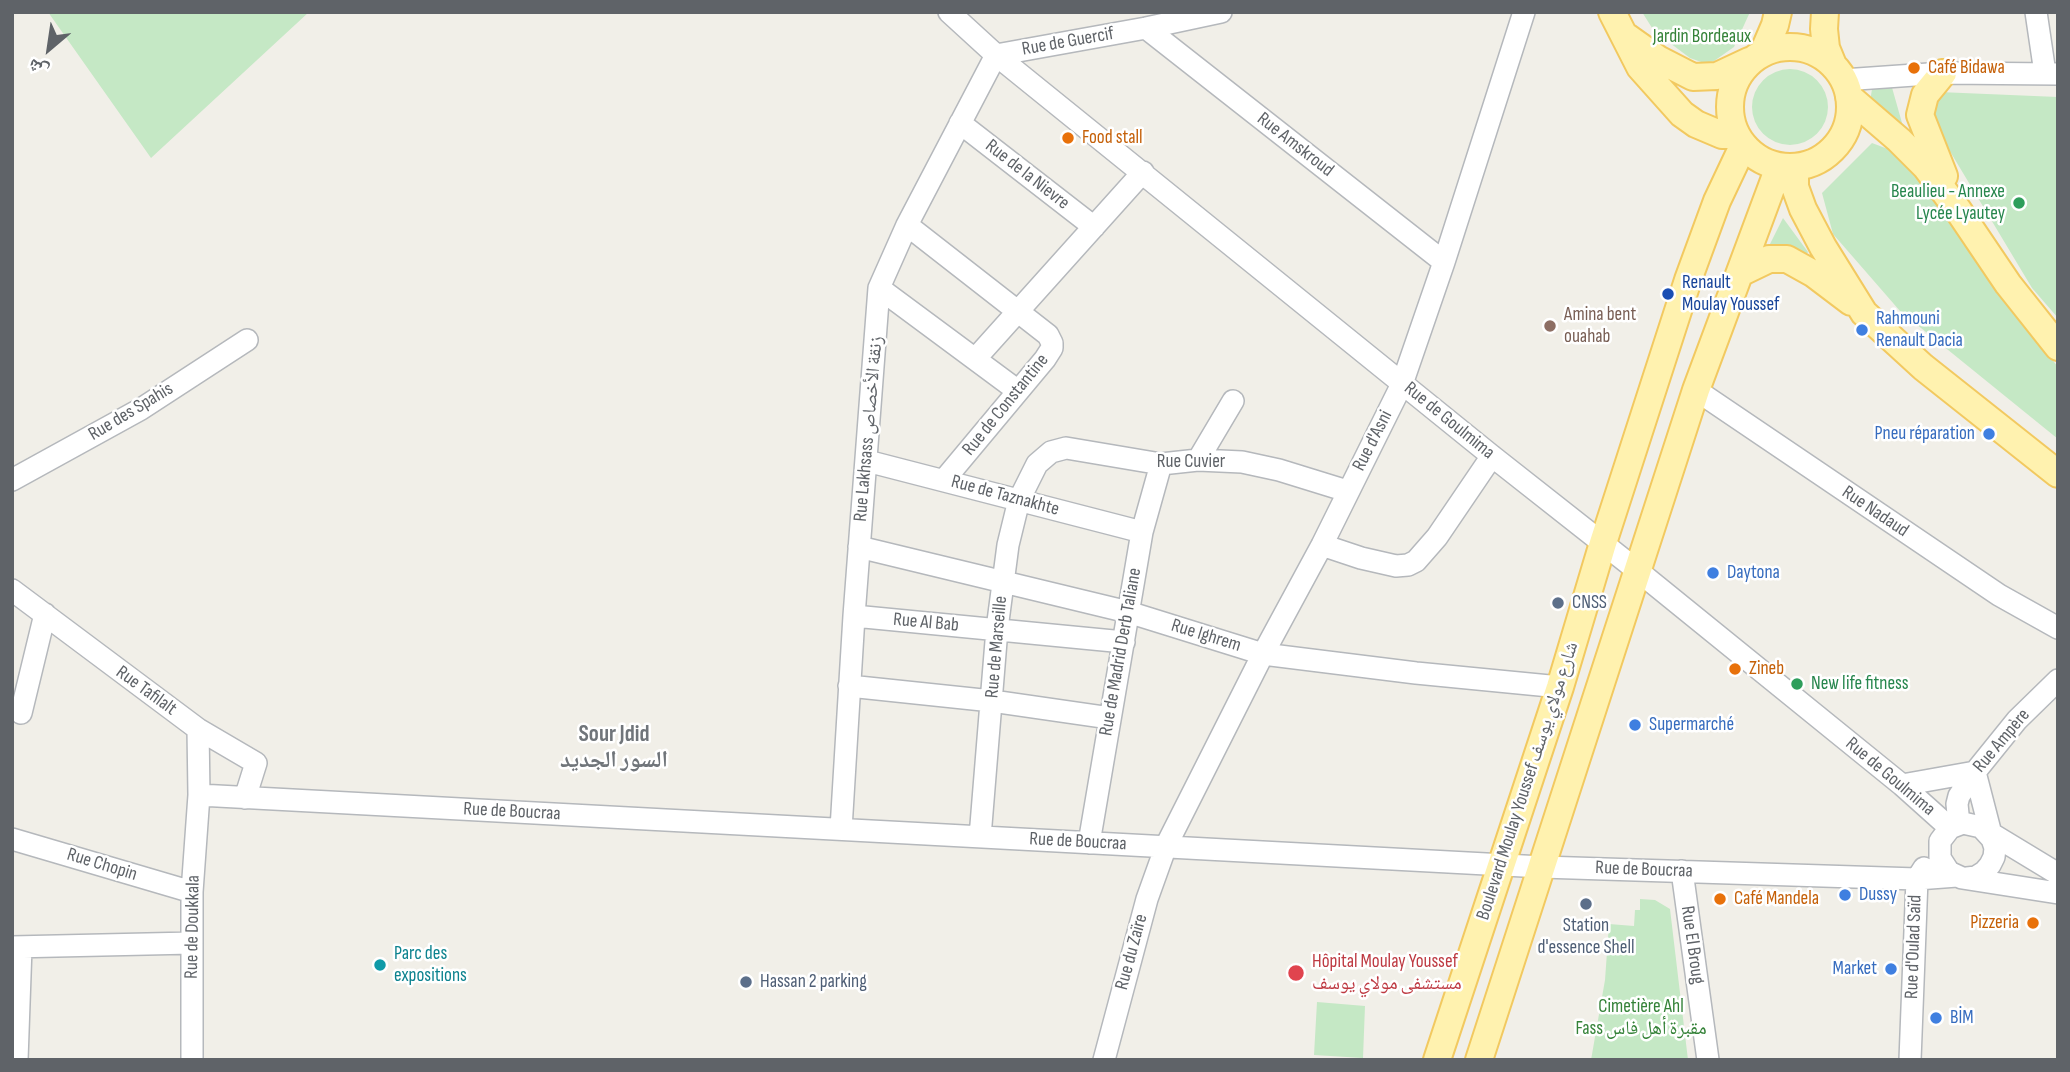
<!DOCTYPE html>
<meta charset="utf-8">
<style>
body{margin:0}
#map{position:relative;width:2070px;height:1072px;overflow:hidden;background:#f1efe8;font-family:"Sofia Sans Condensed","Noto Naskh Arabic",sans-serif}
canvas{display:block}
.frame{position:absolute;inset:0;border:14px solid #5f6368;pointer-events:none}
.north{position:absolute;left:14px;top:14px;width:70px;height:70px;-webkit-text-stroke:5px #fff;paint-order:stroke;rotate:209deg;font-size:19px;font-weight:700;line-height:28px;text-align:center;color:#5f6368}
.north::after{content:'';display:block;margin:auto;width:24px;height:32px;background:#5f6368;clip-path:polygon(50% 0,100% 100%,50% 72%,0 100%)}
</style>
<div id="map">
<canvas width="2070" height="1072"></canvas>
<div class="frame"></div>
<div class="north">ش</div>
</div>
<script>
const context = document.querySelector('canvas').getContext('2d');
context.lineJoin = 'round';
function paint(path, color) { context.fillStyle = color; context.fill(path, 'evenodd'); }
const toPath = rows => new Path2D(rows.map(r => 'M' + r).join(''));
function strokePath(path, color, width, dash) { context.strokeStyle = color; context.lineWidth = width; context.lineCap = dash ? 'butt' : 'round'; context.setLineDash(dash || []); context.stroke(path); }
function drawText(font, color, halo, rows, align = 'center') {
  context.font = font + ' "Sofia Sans Condensed","Noto Naskh Arabic",sans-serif'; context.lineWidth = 5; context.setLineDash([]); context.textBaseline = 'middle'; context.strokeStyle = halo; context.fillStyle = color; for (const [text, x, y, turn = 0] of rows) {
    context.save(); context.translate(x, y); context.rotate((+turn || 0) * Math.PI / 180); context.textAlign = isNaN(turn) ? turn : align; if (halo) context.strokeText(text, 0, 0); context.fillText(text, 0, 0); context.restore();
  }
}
const green = toPath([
 [48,12,309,12,151,158],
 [1642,12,1750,12,1734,47,1714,61,1704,63,1690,58,1654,31],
 '1752 107a38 38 0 1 1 76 0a38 38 0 1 1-76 0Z',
 [1891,84,1904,130,1870,102,1872,89],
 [1939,92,2058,97,2058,318,2032,288,1930,118],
 [1872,143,1909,157,1980,268,2058,367,2058,439,1900,311,1833,234,1822,193],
 [1783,218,1808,252,1806,256,1787,246,1769,246],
 [1640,899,1655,900,1670,909,1688,1060,1591,1060,1605,980,1609,924,1634,926,1635,910,1640,910],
 [1317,1002,1365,1006,1363,1058,1314,1055]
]);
const minor = toPath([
 [949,12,996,55,1492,456,1638,571,1902,785,1950,828],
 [2036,12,2045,73],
 [1146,28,1444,262],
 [1843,80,1943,73,2058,74],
 [960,123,1094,227],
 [907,225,1048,335,1052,343,1052,348,1045,359,944,480],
 [879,288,1018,391],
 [976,358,1143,172],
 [1696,390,1999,595,2058,628],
 [1198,460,1233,401],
 [867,461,1142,532],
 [12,480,141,409,247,340],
 [1322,545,1361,558,1396,566,1408,565,1416,561,1437,537,1492,456],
 [859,547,1128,612,1263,654,1416,673,1560,687],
 [12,590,198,729,256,763,245,798],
 [854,616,1124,642],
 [849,686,992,701,1110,718],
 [21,713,45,614],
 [1975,772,1991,834],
 [1902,785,1975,772],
 [199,795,1542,867,1917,879,1957,876],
 [1959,824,1957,804,1959,796,1975,772,2017,720,2058,680],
 [841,829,854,616,879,288,907,225,996,55,1146,28,1221,12],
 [1987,831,2058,874],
 [980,837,997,629,1008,545,1019,500,1037,464,1051,452,1066,448,1161,464,1198,460,1242,462,1279,470,1347,491],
 [12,839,192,892],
 [1089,843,1142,532,1161,464],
 [1682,871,1708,1060],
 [1967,878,1976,877,1984,872,1990,865,1994,857,1995,848,1992,839,1981,827,1963,823,1950,828,1940,841,1940,858,1949,872,1962,878,2058,893],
 [12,947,192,943],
 [17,1060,21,947],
 [192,1060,192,892,199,795,198,729],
 [1104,1060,1147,899,1166,846,1263,654,1322,545,1402,384,1444,262,1524,12],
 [1910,1060,1917,879,1924,868]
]);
const major = toPath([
 [1612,12,1640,67,1682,114,1696,124,1722,135,1736,135],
 [1825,12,1824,29,1826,48,1833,65],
 [1627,37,1658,59,1693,77,1717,76,1749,61],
 '1730 107a60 60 0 1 1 120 0a60 60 0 1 1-120 0Z',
 [1763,53,1775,25,1778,12],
 [1943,73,1925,95,1920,115,1944,176],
 [1849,97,1899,140,1926,167,1958,210,2008,284,2058,347],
 [1795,168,1795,187,1803,209,1823,247,1864,313,1923,367,2058,474],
 [1740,273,1769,259,1787,259,1814,274,1851,302],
 [1437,1060,1560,687,1603,543,1688,280,1717,201,1743,146],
 [1479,1060,1696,390,1779,167]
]);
const markers = [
 [1914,68,7,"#e8710a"],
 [1068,138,7,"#e8710a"],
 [2019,203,7,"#2e9e5b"],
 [1668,294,7,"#1a4fb4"],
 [1550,326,7,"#8d6e63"],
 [1862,330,7,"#3f7fe0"],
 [1989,434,7,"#3f7fe0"],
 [1713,573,7,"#3f7fe0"],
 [1558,603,7,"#5c6f8a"],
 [1735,669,7,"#e8710a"],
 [1797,684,7,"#2e9e5b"],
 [1635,725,7,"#3f7fe0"],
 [1845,895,7,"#3f7fe0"],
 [1720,899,7,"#e8710a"],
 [1586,904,7,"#5c6f8a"],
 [2033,923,7,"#e8710a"],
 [380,965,7,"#0f9aa8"],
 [1891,969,7,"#3f7fe0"],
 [1296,973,9,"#e0444e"],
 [746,982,7,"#5c6f8a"],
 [1936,1018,7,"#3f7fe0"]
];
const parkNames = [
 ["Jardin Bordeaux",1702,37],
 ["Cimetière Ahl",1641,1007],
 ["Fass مقبرة أهل فاس",1641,1029]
];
const streetNames = [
 ["Rue de Guercif",1068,42,-10],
 ["Rue Amskroud",1295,145,38],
 ["Rue de la Nievre",1027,175,38],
 ["Rue de Constantine",1006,405,-51],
 ["Rue des Spahis",131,412,-31],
 ["Rue de Goulmima",1449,421,39],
 ["Rue Lakhsass زنقة الأخصاص",869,429,-85],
 ["Rue d'Asni",1373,441,-63],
 ["Rue Cuvier",1191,462],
 ["Rue de Taznakhte",1005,496,15],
 ["Rue Nadaud",1875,512,34],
 ["Rue Al Bab",926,623,5],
 ["Rue Ighrem",1206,636,17],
 ["Rue de Marseille",997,647,-85],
 ["Rue de Madrid Derb Taliane",1121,652,-80],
 ["Rue Tafilalt",146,691,36],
 ["Rue Ampère",2002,741,-50],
 ["Rue de Goulmima",1890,777,40],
 ["Boulevard Moulay Youssef شارع مولاي يوسف",1528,781,-72],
 ["Rue de Boucraa",512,812,3],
 ["Rue de Boucraa",1078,842,3],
 ["Rue Chopin",102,865,17],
 ["Rue de Boucraa",1644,870,2],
 ["Rue de Doukkala",193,927,-89],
 ["Rue El Broug",1692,945,82],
 ["Rue d'Oulad Saïd",1914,947,-88],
 ["Rue du Zaïre",1132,952,-75]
];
const foodNames = [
 ["Café Bidawa",1928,68],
 ["Food stall",1082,138],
 ["Zineb",1749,669],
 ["Café Mandela",1734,899],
 ["Pizzeria",2019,923,"right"]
];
const leisureNames = [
 ["Beaulieu - Annexe",2005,192],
 ["Lycée Lyautey",2005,214],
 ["New life fitness",1811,684,"left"]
];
const transitNames = [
 ["Renault",1682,283],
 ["Moulay Youssef",1682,305]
];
const educationNames = [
 ["Amina bent",1564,315],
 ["ouahab",1564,337]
];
const shopNames = [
 ["Rahmouni",1876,319],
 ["Renault Dacia",1876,341],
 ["Pneu réparation",1975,434,"right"],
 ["Daytona",1727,573],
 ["Supermarché",1649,725],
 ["Dussy",1859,895],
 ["Market",1877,969,"right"],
 ["BİM",1950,1018]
];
const serviceNames = [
 ["CNSS",1572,603],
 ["Station",1586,926,"center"],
 ["d'essence Shell",1586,948,"center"],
 ["Hassan 2 parking",760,982]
];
const cultureNames = [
 ["Parc des",394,954],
 ["expositions",394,976]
];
const healthNames = [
 ["Hôpital Moulay Youssef",1312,962],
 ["مستشفى مولاي يوسف",1312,984]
];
const quarterNames = [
 ["Sour Jdid",614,735],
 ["السور الجديد",614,761]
];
paint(green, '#c5e8c5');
strokePath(minor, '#b5b8bc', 24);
strokePath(major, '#f2c960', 30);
strokePath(minor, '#fff', 21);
strokePath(major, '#fff2af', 26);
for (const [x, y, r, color] of markers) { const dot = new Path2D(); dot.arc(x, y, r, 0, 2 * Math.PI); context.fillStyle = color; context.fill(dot); strokePath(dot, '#fff', 2.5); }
drawText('19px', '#348238', '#fff', parkNames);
drawText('19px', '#5f6368', '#fff', streetNames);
drawText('19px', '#c56008', '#fff', foodNames, 'left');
drawText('19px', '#27864d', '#fff', leisureNames, 'right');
drawText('19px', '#164399', '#fff', transitNames, 'left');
drawText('19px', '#785e54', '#fff', educationNames, 'left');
drawText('19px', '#366cbe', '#fff', shopNames, 'left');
drawText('19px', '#4e5e75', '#fff', serviceNames, 'left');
drawText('19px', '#0d838f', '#fff', cultureNames, 'left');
drawText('19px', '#be3a42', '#fff', healthNames, 'left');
drawText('bold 23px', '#70757a', '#fff', quarterNames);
</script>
